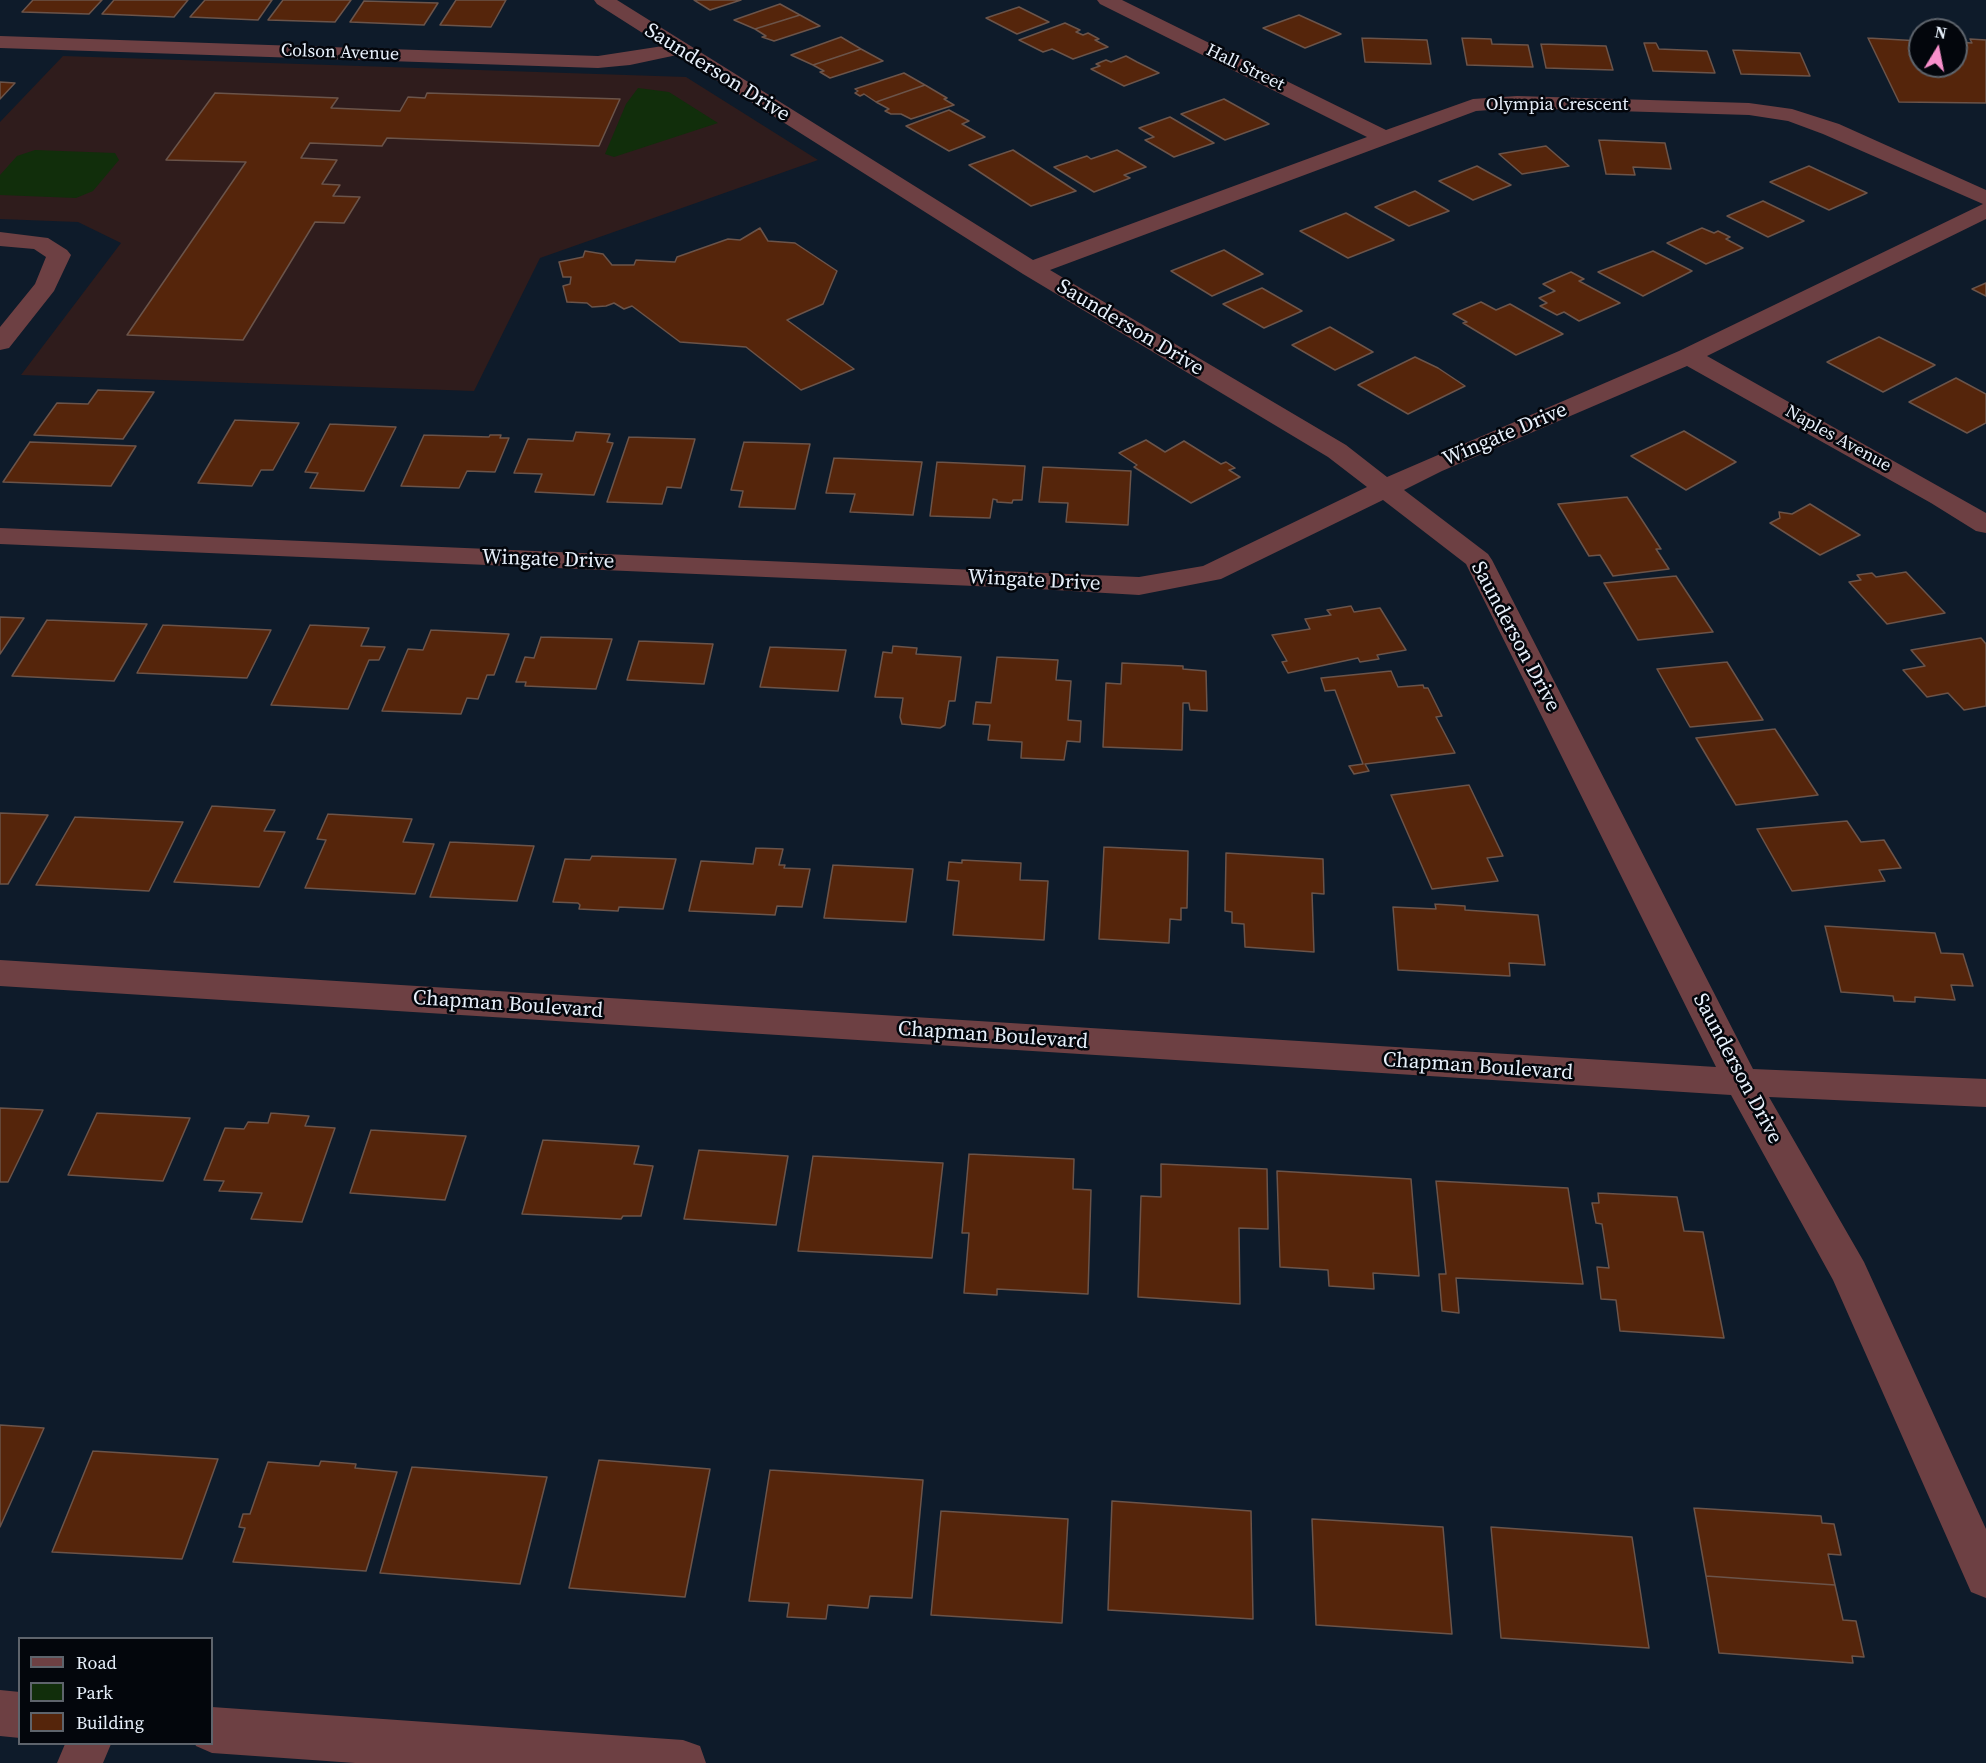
<!DOCTYPE html>
<style>
body{margin:0}
#map{position:relative;width:1986px;height:1763px;overflow:hidden;background:#0e1b2a;font-family:"Source Serif 4",serif}
canvas{display:block}
.legend{position:absolute;left:18px;top:1637px;width:195px;height:108px;box-sizing:border-box;background:#03060c;border:2px solid #5e646c;margin:0;padding:8px 10px;list-style:none;font-size:18px;color:#e7f0fb}
.legend li{display:flex;align-items:center;gap:12px;height:30px}
.legend b{width:30px;border:2px solid #5e646c}
.north{position:absolute;left:1908px;top:18px;width:60px;height:60px;box-sizing:border-box;background:#03060c;border:2px solid #5e646c;border-radius:50%;rotate:10deg;font-size:16px;font-weight:700;line-height:24px;text-align:center;color:#e7f0fb}
.north::after{content:'';display:block;margin:auto;width:21px;height:27px;background:#f890cc;clip-path:polygon(50% 0,100% 100%,50% 72%,0 100%)}
</style>
<div id="map">
<canvas width="1986" height="1763"></canvas>
<ul class="legend">
<li><b style="height:8px;background:#6d4043"></b>Road</li>
<li><b style="height:16px;background:#112e0b"></b>Park</li>
<li><b style="height:16px;background:#55250b"></b>Building</li>
</ul>
<div class="north">N</div>
</div>
<script>
const context = document.querySelector('canvas').getContext('2d');
context.lineJoin = 'round';
function paint(path, color) { context.fillStyle = color; context.fill(path, 'evenodd'); }
const toPath = rows => new Path2D(rows.map(r => 'M' + r).join(''));
function strokePath(path, color, width, dash) { context.strokeStyle = color; context.lineWidth = width; context.lineCap = dash ? 'butt' : 'round'; context.setLineDash(dash || []); context.stroke(path); }
function drawText(font, color, halo, rows, align = 'center') {
  context.font = font + ' "Source Serif 4",serif'; context.lineWidth = 5; context.setLineDash([]); context.textBaseline = 'middle'; context.strokeStyle = halo; context.fillStyle = color; for (const [text, x, y, turn = 0] of rows) {
    context.save(); context.translate(x, y); context.rotate((+turn || 0) * Math.PI / 180); context.textAlign = isNaN(turn) ? turn : align; if (halo) context.strokeText(text, 0, 0); context.fillText(text, 0, 0); context.restore();
  }
}
const education = toPath([
 [63,56,686,77,818,160,540,258,474,391,21,375,121,243,78,222,0,219,0,122]
]);
const green = toPath([
 [638,88,669,92,718,123,614,157,605,154,626,104],
 [35,150,115,153,119,160,93,191,76,198,0,195,0,175,17,156]
]);
const building = toPath([
 [33,0,102,0,89,14,22,12,33,0],
 [114,0,188,0,174,17,102,14,114,0],
 [205,0,272,0,258,20,190,17,205,0],
 [283,0,351,0,335,22,268,20,283,0],
 [456,0,506,0,491,27,440,25,456,0],
 [694,0,741,0,710,10,694,0],
 [364,1,438,3,424,25,350,22,364,1],
 [780,4,800,15,755,29,734,20,780,4],
 [1019,7,1049,22,1017,34,986,18,1019,7],
 [800,15,820,26,774,41,762,37,766,36,755,29,800,15],
 [1299,15,1341,34,1305,48,1263,28,1299,15],
 [1065,23,1080,30,1076,32,1083,35,1088,33,1099,39,1095,40,1108,47,1073,59,1052,49,1043,52,1019,40,1065,23],
 [841,37,861,49,813,65,791,55,841,37],
 [1362,38,1427,40,1431,64,1365,62,1362,38],
 [1462,38,1491,39,1492,44,1528,45,1533,67,1467,65,1462,38],
 [1868,38,1920,41,1920,66,1956,66,1956,42,1972,43,1970,39,1986,40,1986,103,1899,102,1868,38],
 [1644,43,1656,43,1659,49,1707,51,1715,73,1653,71,1644,43],
 [1541,44,1606,46,1613,70,1546,68,1541,44],
 [861,49,883,61,830,78,820,72,824,71,813,65,861,49],
 [1733,50,1800,53,1810,76,1741,74,1733,50],
 [1126,56,1137,62,1159,73,1124,86,1091,69,1100,66,1096,64,1106,60,1111,62,1126,56],
 [904,73,925,85,876,102,864,94,860,96,855,93,858,91,855,89,904,73],
 [0,82,15,83,0,99,0,82],
 [925,85,947,98,944,99,954,105,911,119,901,114,891,114,885,111,889,109,876,102,925,85],
 [215,93,338,98,331,108,400,111,408,97,425,98,427,93,620,99,599,146,387,138,382,146,310,143,301,158,337,160,322,184,340,185,333,196,360,197,344,223,315,222,243,340,127,335,246,162,166,160,215,93],
 [1224,99,1269,124,1225,140,1181,114,1224,99],
 [949,110,969,121,962,124,985,137,949,151,906,126,949,110],
 [1170,117,1214,143,1174,157,1145,140,1154,137,1139,128,1170,117],
 [1599,140,1665,143,1671,169,1633,167,1635,175,1606,174,1599,140],
 [1546,146,1569,166,1522,174,1499,154,1546,146],
 [1013,150,1076,191,1031,206,969,165,1013,150],
 [1117,150,1146,167,1124,175,1130,178,1094,192,1054,167,1087,156,1091,159,1117,150],
 [1477,166,1511,185,1473,200,1439,181,1477,166],
 [1809,166,1867,193,1829,210,1770,182,1809,166],
 [1415,191,1449,211,1409,226,1375,207,1415,191],
 [1763,201,1804,221,1768,237,1727,216,1763,201],
 [1346,213,1394,240,1348,258,1300,231,1346,213],
 [760,228,768,241,795,243,837,271,823,304,787,320,854,369,801,390,746,347,680,342,632,306,624,309,614,303,606,306,592,307,587,303,567,302,563,286,570,284,571,277,563,277,559,262,583,257,585,251,603,254,612,265,634,265,636,260,675,262,677,257,728,239,740,240,760,228],
 [1702,228,1714,233,1718,231,1730,237,1726,239,1743,248,1706,264,1667,243,1702,228],
 [1224,250,1263,274,1212,296,1171,271,1224,250],
 [1653,251,1692,271,1643,296,1598,272,1653,251],
 [1571,272,1584,279,1579,281,1620,303,1579,321,1564,312,1557,315,1540,306,1547,303,1539,298,1555,291,1543,284,1571,272],
 [1986,283,1986,296,1972,289,1986,283],
 [1262,288,1302,311,1264,328,1223,304,1262,288],
 [1481,302,1496,310,1510,304,1563,334,1516,355,1463,323,1467,322,1453,314,1481,302],
 [1330,327,1373,352,1335,370,1292,345,1330,327],
 [1879,337,1935,365,1883,392,1827,362,1879,337],
 [1415,357,1438,368,1465,386,1408,414,1358,385,1415,357],
 [1956,378,1986,394,1986,423,1967,433,1909,402,1956,378],
 [98,390,154,392,123,439,34,435,57,403,88,404,98,390],
 [235,420,299,423,273,470,261,470,252,486,198,483,235,420],
 [330,424,396,427,364,491,310,488,318,473,305,472,330,424],
 [1684,431,1736,462,1686,490,1631,456,1684,431],
 [576,432,610,434,607,442,613,443,594,495,535,492,542,474,514,473,528,439,573,441,576,432],
 [424,435,489,437,490,435,501,435,500,438,509,438,495,472,467,471,459,488,401,486,424,435],
 [629,437,695,439,681,488,667,487,662,504,607,502,629,437],
 [1146,440,1165,452,1184,441,1221,464,1226,462,1235,468,1229,470,1240,477,1191,503,1134,467,1137,465,1119,453,1146,440],
 [30,442,136,446,111,486,3,482,30,442],
 [744,442,810,444,795,509,739,507,743,491,731,490,744,442],
 [834,458,922,462,913,515,850,512,855,494,826,493,834,458],
 [937,462,1025,466,1022,500,1013,500,1012,503,997,502,997,500,993,499,990,518,930,516,937,462],
 [1043,467,1131,471,1128,525,1066,522,1068,503,1039,502,1043,467],
 [1627,497,1661,549,1656,549,1669,569,1613,576,1600,555,1589,556,1558,504,1627,497],
 [1810,504,1860,535,1820,555,1770,523,1780,518,1779,512,1792,514,1810,504],
 [1906,572,1945,613,1887,624,1849,582,1861,580,1857,575,1872,573,1876,577,1906,572],
 [1676,576,1713,632,1638,640,1604,583,1676,576],
 [1351,606,1354,612,1380,608,1406,650,1377,655,1379,659,1360,662,1358,658,1288,673,1282,662,1287,661,1272,635,1310,629,1305,619,1331,615,1327,610,1351,606],
 [0,617,24,618,0,654,0,617],
 [47,620,147,624,114,681,12,676,47,620],
 [163,625,271,630,247,678,137,673,163,625],
 [310,625,369,628,361,646,385,647,379,660,369,660,348,709,271,705,310,625],
 [431,630,509,634,494,675,487,675,478,699,467,698,461,714,382,711,408,649,423,650,431,630],
 [541,637,612,639,596,689,525,686,526,682,516,682,525,657,534,658,541,637],
 [1981,638,1986,644,1986,706,1964,710,1948,693,1927,697,1903,670,1925,666,1911,650,1981,638],
 [639,641,713,644,704,684,627,680,639,641],
 [893,646,917,648,916,654,961,657,955,701,949,701,945,725,940,728,902,724,900,717,903,698,875,697,883,652,892,653,893,646],
 [770,647,846,650,838,691,760,687,770,647],
 [997,657,1058,660,1056,680,1071,681,1068,720,1081,721,1080,742,1067,741,1064,760,1021,758,1022,742,988,740,990,725,973,724,976,702,991,703,997,657],
 [1727,662,1763,720,1690,727,1657,669,1727,662],
 [1122,663,1183,666,1183,669,1206,671,1207,711,1190,710,1189,703,1183,703,1182,750,1103,747,1106,683,1121,684,1122,663],
 [1391,671,1398,687,1423,685,1424,688,1428,688,1442,716,1436,717,1455,753,1365,764,1369,771,1354,774,1349,766,1363,764,1335,690,1325,691,1321,678,1391,671],
 [1775,729,1818,795,1736,805,1696,738,1775,729],
 [1469,785,1503,856,1487,858,1498,881,1432,889,1391,795,1469,785],
 [212,806,275,810,264,831,285,832,259,887,174,882,212,806],
 [0,813,48,815,8,884,0,884,0,813],
 [328,814,412,819,403,842,434,844,415,894,305,888,326,840,317,839,328,814],
 [75,817,183,822,149,891,36,885,75,817],
 [1847,821,1861,842,1884,840,1901,868,1879,870,1885,881,1792,891,1757,829,1847,821],
 [450,842,534,846,517,901,430,897,450,842],
 [1104,847,1188,851,1187,908,1181,908,1181,920,1170,919,1169,943,1099,939,1104,847],
 [756,848,783,849,779,865,785,865,784,868,810,869,802,907,777,906,775,915,689,911,701,861,753,864,756,848],
 [1226,853,1323,859,1324,894,1312,893,1314,952,1245,947,1244,924,1232,923,1232,912,1225,911,1226,853],
 [592,856,676,859,663,909,619,907,618,911,579,909,580,905,578,903,553,902,565,859,590,860,592,856],
 [962,860,1021,863,1020,880,1048,881,1044,940,953,935,959,881,947,880,949,862,962,863,962,860],
 [833,865,913,869,906,922,824,918,833,865],
 [1435,904,1465,906,1465,910,1538,915,1545,965,1509,963,1510,976,1398,970,1393,907,1436,909,1435,904],
 [1825,926,1935,933,1941,953,1963,954,1973,986,1951,985,1955,1000,1915,997,1915,1002,1894,1001,1893,996,1841,992,1825,926],
 [0,1108,43,1110,8,1182,0,1182,0,1108],
 [97,1113,190,1118,163,1181,68,1175,97,1113],
 [271,1113,309,1116,305,1126,335,1128,302,1222,251,1219,262,1193,219,1191,224,1181,204,1180,225,1128,244,1129,248,1122,268,1123,271,1113],
 [371,1130,466,1136,445,1200,350,1193,371,1130],
 [543,1140,639,1146,634,1164,653,1166,641,1216,623,1216,621,1219,522,1214,543,1140],
 [699,1150,788,1156,776,1225,684,1219,699,1150],
 [969,1154,1074,1159,1073,1189,1091,1190,1088,1294,997,1289,997,1295,964,1293,969,1233,962,1233,969,1154],
 [813,1156,943,1163,932,1258,798,1251,813,1156],
 [1161,1164,1267,1169,1268,1229,1239,1228,1240,1304,1138,1297,1141,1196,1161,1197,1161,1164],
 [1277,1171,1411,1179,1419,1276,1373,1273,1374,1289,1329,1286,1328,1270,1280,1267,1277,1171],
 [1436,1181,1568,1188,1583,1284,1456,1278,1459,1313,1442,1311,1439,1274,1446,1274,1436,1181],
 [1598,1193,1677,1197,1684,1231,1703,1232,1724,1338,1620,1331,1616,1300,1601,1299,1597,1267,1609,1268,1602,1224,1596,1223,1592,1203,1599,1203,1598,1193],
 [0,1425,44,1428,0,1527,0,1425],
 [93,1451,218,1459,182,1559,52,1552,93,1451],
 [599,1460,710,1469,685,1597,569,1588,599,1460],
 [321,1461,356,1464,355,1468,397,1472,366,1571,233,1562,245,1528,239,1527,243,1514,250,1514,268,1462,319,1466,321,1461],
 [412,1467,547,1477,520,1584,380,1573,412,1467],
 [770,1470,923,1480,912,1598,870,1596,868,1608,828,1605,826,1619,787,1617,789,1603,749,1601,770,1470],
 [1112,1501,1251,1511,1253,1619,1108,1610,1112,1501],
 [1694,1508,1821,1516,1822,1523,1834,1524,1841,1555,1828,1554,1835,1585,1706,1576,1694,1508],
 [941,1511,1068,1519,1062,1623,931,1615,941,1511],
 [1312,1519,1443,1527,1452,1634,1316,1625,1312,1519],
 [1491,1527,1632,1537,1649,1648,1501,1638,1491,1527],
 [1706,1576,1835,1585,1843,1620,1856,1621,1864,1657,1852,1656,1853,1663,1719,1653,1706,1576]
]);
const minor = toPath([
 [594,0,617,0,1033,260,1367,137,1100,4,1097,0,1122,0,1386,130,1473,99,1517,96,1749,103,1792,109,1839,124,1986,190,1986,219,1707,356,1986,513,1986,533,1976,531,1931,503,1687,366,1442,471,1404,490,1488,554,1492,560,1753,1069,1986,1079,1986,1107,1769,1097,1864,1262,1986,1529,1986,1598,1971,1592,1833,1280,1731,1095,0,986,0,960,1716,1067,1466,564,1383,500,1221,579,1139,595,1021,588,0,544,0,528,1139,577,1203,566,1367,487,1328,457,1023,274,677,55,630,65,598,68,0,48,0,36,598,56,663,46,597,4,594,0],
 [1517,108,1749,115,1788,121,1823,134,1983,204,1679,351,1387,477,1346,445,1050,270,1476,111,1517,108],
 [0,232,48,238,67,250,71,255,54,291,9,348,0,350,0,327,35,284,46,257,34,249,0,246,0,232],
 [0,1690,20,1692,20,1738,0,1736,0,1690],
 [212,1707,683,1740,700,1746,706,1763,355,1763,212,1753,196,1746,195,1744,212,1744,212,1707],
 [65,1744,111,1744,103,1763,57,1763,65,1744]
]);
const farStreetnames = [
 ["Colson Avenue",340,53,2],
 ["Hall Street",1245,68,26],
 ["Olympia Crescent",1557,105],
 ["Naples Avenue",1838,439,29]
];
const streetNames = [
 ["Saunderson Drive",717,73,32],
 ["Saunderson Drive",1130,328,31],
 ["Wingate Drive",1505,435,-23],
 ["Wingate Drive",548,560,2],
 ["Wingate Drive",1034,581,3],
 ["Saunderson Drive",1515,637,62],
 ["Chapman Boulevard",508,1005,4],
 ["Chapman Boulevard",993,1036,4],
 ["Chapman Boulevard",1478,1067,4],
 ["Saunderson Drive",1737,1069,62]
];
paint(education, '#2f1c1c');
paint(green, '#112e0b');
paint(building, '#55250b');
strokePath(building, '#6b544a', 1.5);
paint(minor, '#6d4043');
drawText('18px', '#e7f0fb', '#03060c', farStreetnames);
drawText('21px', '#e7f0fb', '#03060c', streetNames);
</script>
